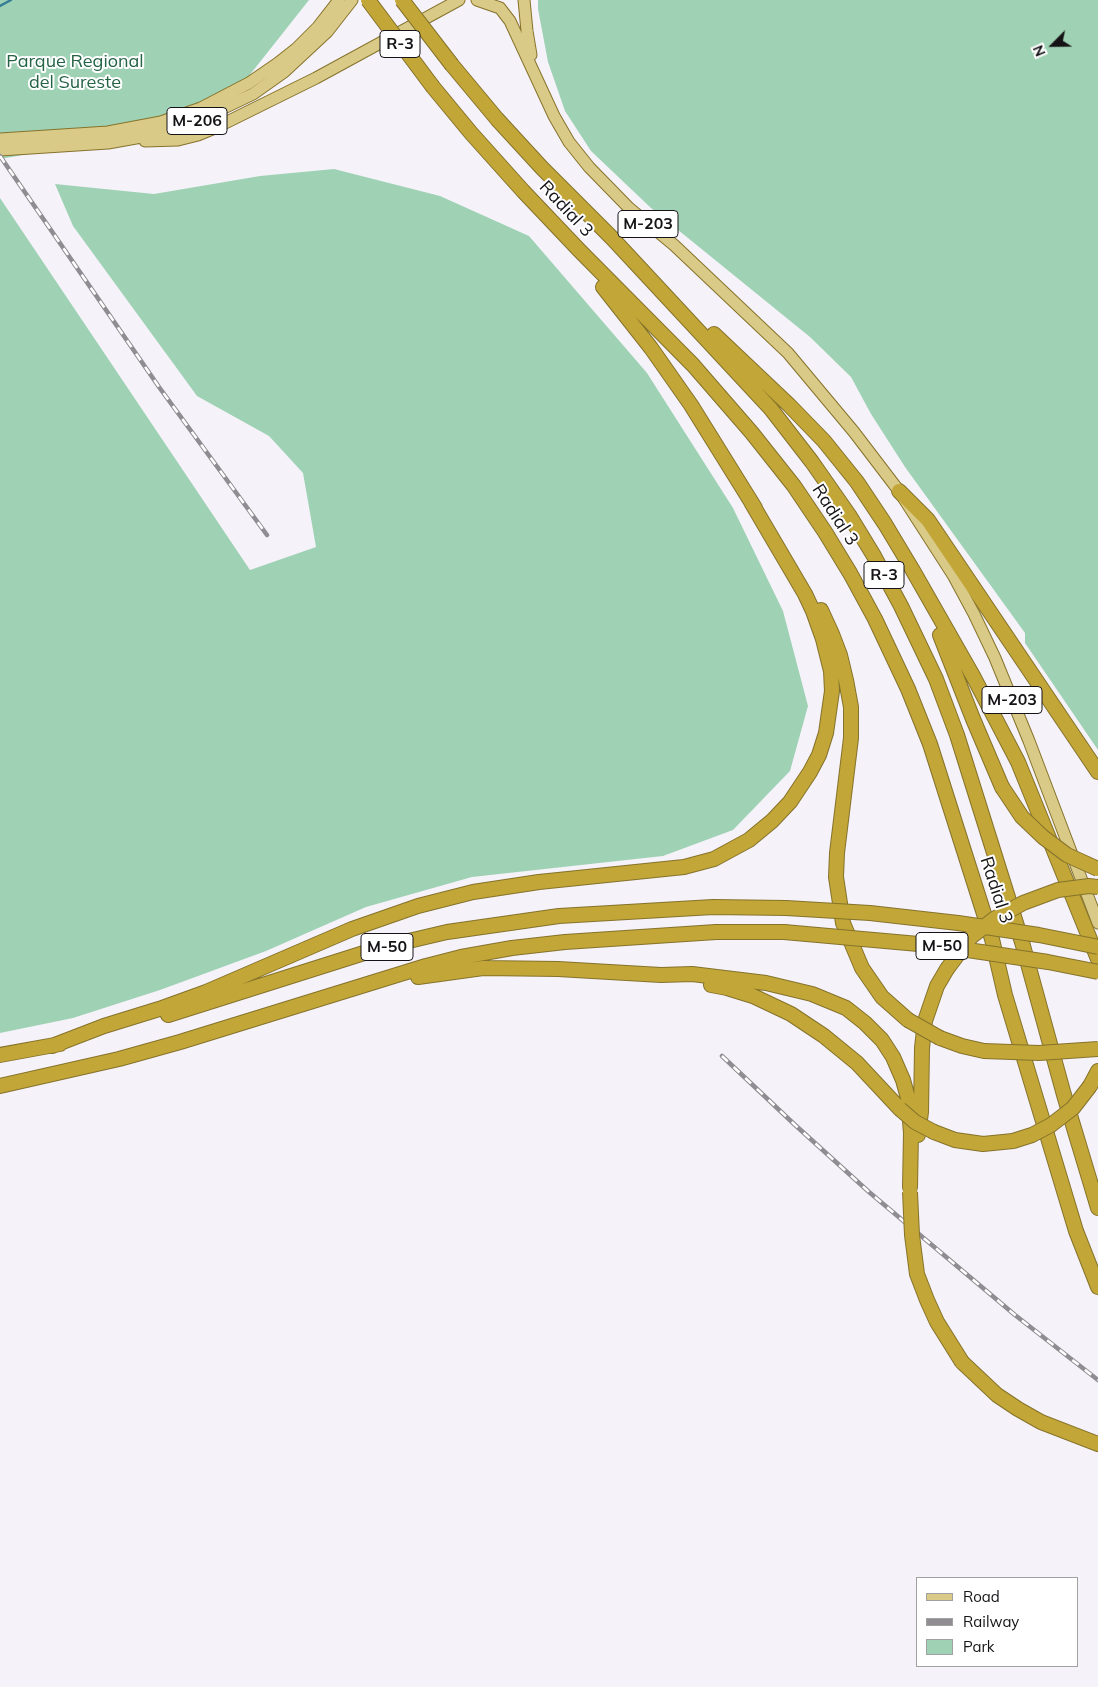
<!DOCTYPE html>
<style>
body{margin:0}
#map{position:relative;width:1098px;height:1687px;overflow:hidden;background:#f6f2fa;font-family:Mulish,sans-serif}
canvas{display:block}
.legend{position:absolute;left:916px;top:1577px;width:162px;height:90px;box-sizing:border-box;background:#fff;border:1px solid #a1a1a2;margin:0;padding:6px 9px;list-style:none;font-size:15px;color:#151316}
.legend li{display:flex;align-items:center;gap:10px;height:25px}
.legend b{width:25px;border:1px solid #a1a1a2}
.north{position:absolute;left:1028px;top:20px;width:50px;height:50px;-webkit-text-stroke:4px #fff;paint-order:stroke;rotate:247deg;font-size:14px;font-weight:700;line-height:20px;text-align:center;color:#151316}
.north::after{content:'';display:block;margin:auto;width:18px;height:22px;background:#151316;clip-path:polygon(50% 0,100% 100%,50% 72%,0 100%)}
</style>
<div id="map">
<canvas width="1098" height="1687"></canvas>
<ul class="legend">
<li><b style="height:6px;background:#daca87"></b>Road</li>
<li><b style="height:6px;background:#8f8c92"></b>Railway</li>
<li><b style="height:14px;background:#9fd2b4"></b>Park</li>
</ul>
<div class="north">N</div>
</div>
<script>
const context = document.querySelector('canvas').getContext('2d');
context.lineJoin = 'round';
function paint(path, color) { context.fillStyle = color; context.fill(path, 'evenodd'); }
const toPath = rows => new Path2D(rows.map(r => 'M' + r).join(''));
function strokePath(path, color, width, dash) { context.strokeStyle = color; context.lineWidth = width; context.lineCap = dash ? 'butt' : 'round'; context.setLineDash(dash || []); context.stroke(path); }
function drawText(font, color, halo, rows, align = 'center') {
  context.font = font + ' Mulish,sans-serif'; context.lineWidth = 4; context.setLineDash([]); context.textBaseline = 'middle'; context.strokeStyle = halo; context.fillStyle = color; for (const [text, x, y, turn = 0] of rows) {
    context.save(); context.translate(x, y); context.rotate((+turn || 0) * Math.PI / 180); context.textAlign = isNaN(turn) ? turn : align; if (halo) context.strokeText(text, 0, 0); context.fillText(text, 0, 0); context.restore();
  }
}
const green = toPath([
 [0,0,309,0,237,91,178,128,0,159],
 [538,0,1098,0,1098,750,1025,643,1025,633,905,467,871,414,851,377,810,337,651,208,591,151,565,111,548,62,538,9],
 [334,169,440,196,529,236,647,373,733,508,783,611,808,706,790,771,733,830,663,856,472,877,366,907,266,951,160,990,73,1018,0,1033,0,198,250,570,316,547,303,473,269,436,197,396,73,226,55,184,154,194,260,176]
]);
const stream = toPath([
 [0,6,11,0]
]);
const primary = toPath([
 [477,0,500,8,510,21,554,116,569,142,589,167,629,208,674,245,788,353,854,432,899,491,953,575,974,614,995,658,1029,741,1098,923],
 [524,0,527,31,531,55],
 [0,139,108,132,161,122,201,108,249,83,278,63,297,48,318,27,339,0],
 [145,141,178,140,198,135,215,128,316,78,459,0],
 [0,150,108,143,147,136,201,119,253,94,284,72,327,32,352,0]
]);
const highway = toPath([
 [452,65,497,119,542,168,612,238,771,409,812,462,849,515,874,556,901,606,936,679,957,735,1022,942,1064,1095,1098,1208],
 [433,87,471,133,523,191,579,250,693,365,752,433,794,486,825,532,850,573,875,619,908,689,930,744,992,939,1005,995,1076,1231,1098,1287],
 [603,287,651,348,691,405,755,508],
 [714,334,789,405,824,441,857,482,885,524,912,569,973,676,1018,762,1098,959],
 [899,491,928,520,1098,772],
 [821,610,832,634,840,655,846,680,851,707,851,738,837,853,836,877,843,923,862,968,882,997,908,1020],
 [940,635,973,719,1002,787],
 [418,977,483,968,558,969,661,975,692,974,766,983,812,994,846,1008,865,1023,882,1040,893,1057,903,1080,908,1098,911,1133,910,1187],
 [711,985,727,988,753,996,791,1014,824,1036,857,1063,900,1109],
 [168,1015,383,947,447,932,559,916,713,907,786,908],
 [940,1038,962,1046,984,1051],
 [52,1046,104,1026,159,1009,206,992,352,929,418,906,473,892,539,882,684,867,714,859,749,840,772,821,790,802,810,772,819,755,826,733,832,691,831,671,823,639,813,611,805,594,751,502],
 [0,1055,60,1044],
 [0,1086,119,1059,180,1042,426,966,461,957,512,948,565,942,716,932,784,932],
 [1090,1086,1098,1071],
 [934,1132,955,1140,983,1144,1013,1141],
 [918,1135,921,1112,922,1048,925,1021,937,986,947,969],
 [962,1362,997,1395,1018,1409,1041,1422,1098,1444]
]);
const rail = toPath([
 [0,156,159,387,267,535],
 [722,1056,794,1124,869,1192,1015,1315,1098,1380]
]);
const highwayBridge = toPath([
 [368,0,433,87],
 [402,0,452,65],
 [1002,787,1022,817,1043,837,1067,855,1098,869],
 [786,908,870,913,958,923,1039,935,1098,947],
 [784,932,941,946,1048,962,1098,972],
 [947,969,971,937,994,919,1023,903,1058,890,1089,886,1098,887],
 [908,1020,940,1038],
 [984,1051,1039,1053,1098,1049],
 [900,1109,915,1122,934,1132],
 [1013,1141,1032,1135,1051,1125,1073,1108,1090,1086],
 [910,1192,912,1235,917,1274,927,1300,937,1322,962,1362]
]);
const shields = [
 [400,44,40],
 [197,121,60],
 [648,224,60],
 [884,575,40],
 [1012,700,60],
 [942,946,52],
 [387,947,52]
];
const shieldNames = [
 ["R-3",400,44],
 ["M-206",197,121],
 ["M-203",648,224],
 ["R-3",884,575],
 ["M-203",1012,700],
 ["M-50",942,946],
 ["M-50",387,947]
];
const parkNames = [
 ["Parque Regional",75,62],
 ["del Sureste",75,83]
];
const streetNames = [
 ["Radial 3",566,209,47],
 ["Radial 3",835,515,57],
 ["Radial 3",996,890,72]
];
paint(green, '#9fd2b4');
strokePath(stream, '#357e96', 2.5);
strokePath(primary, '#85732b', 13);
strokePath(highway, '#85732b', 16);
strokePath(primary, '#daca87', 11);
strokePath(highway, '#c2a637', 14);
strokePath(rail, '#8f8c92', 4.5);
strokePath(rail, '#fff', 2.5, [8]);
strokePath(highwayBridge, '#85732b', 16, []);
strokePath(highwayBridge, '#c2a637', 14);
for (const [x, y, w] of shields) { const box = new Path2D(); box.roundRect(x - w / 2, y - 13.5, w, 27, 4); context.fillStyle = '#fff'; context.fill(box); strokePath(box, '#151316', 1); }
drawText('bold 16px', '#151316', null, shieldNames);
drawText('18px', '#246344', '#fff', parkNames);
drawText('18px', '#151316', '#fff', streetNames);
</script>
